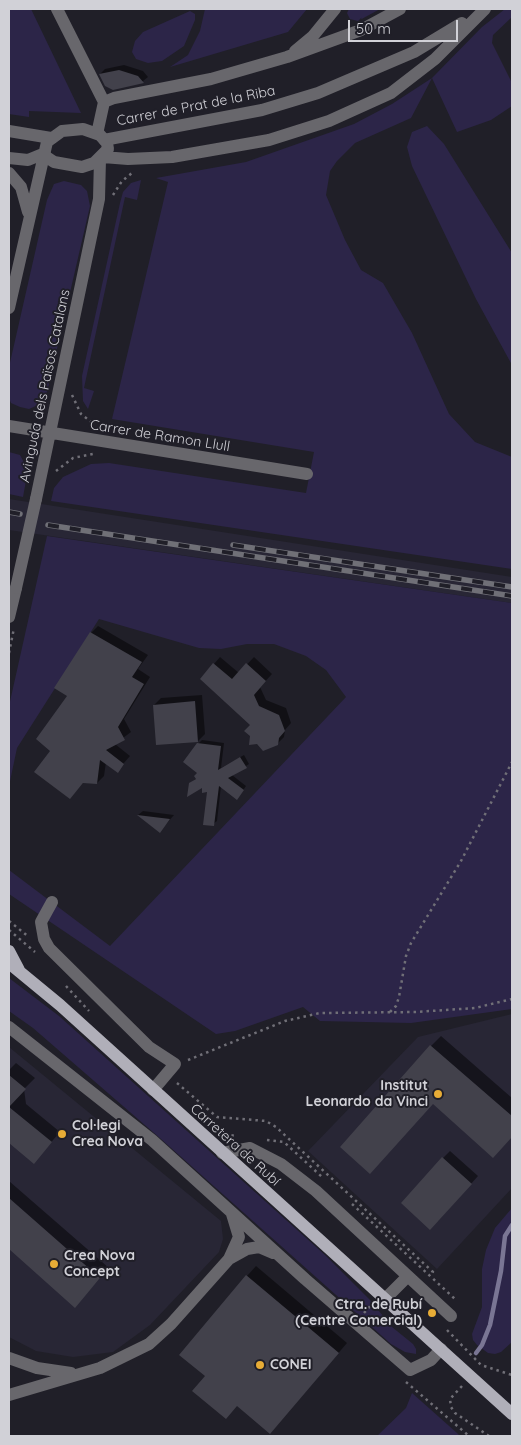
<!DOCTYPE html>
<meta charset="utf-8">
<style>
body{margin:0}
#map{position:relative;width:521px;height:1445px;overflow:hidden;background:#201f28;font-family:Quicksand,sans-serif}
canvas{display:block}
.frame{position:absolute;inset:0;border:10px solid #d1d1d7;pointer-events:none}
.scale{position:absolute;left:348px;top:20px;width:110px;height:22px;box-sizing:border-box;border:2px solid #d1d1d7;border-top:0;padding-left:6px;font-size:15px;line-height:18px;white-space:nowrap;color:#d1d1d7;-webkit-text-stroke:4px #201f28;paint-order:stroke}
</style>
<div id="map">
<canvas width="521" height="1445"></canvas>
<div class="frame"></div>
<div class="scale">50 m</div>
</div>
<script>
const context = document.querySelector('canvas').getContext('2d');
context.lineJoin = 'round';
function paint(path, color) { context.fillStyle = color; context.fill(path, 'evenodd'); }
const toPath = rows => new Path2D(rows.map(r => 'M' + r).join(''));
function strokePath(path, color, width, dash) { context.strokeStyle = color; context.lineWidth = width; context.lineCap = dash ? 'butt' : 'round'; context.setLineDash(dash || []); context.stroke(path); }
function drawText(font, color, halo, rows, align = 'center') {
  context.font = font + ' Quicksand,sans-serif'; context.lineWidth = 4; context.setLineDash([]); context.textBaseline = 'middle'; context.strokeStyle = halo; context.fillStyle = color; for (const [text, x, y, turn = 0] of rows) {
    context.save(); context.translate(x, y); context.rotate((+turn || 0) * Math.PI / 180); context.textAlign = isNaN(turn) ? turn : align; if (halo) context.strokeText(text, 0, 0); context.fillText(text, 0, 0); context.restore();
  }
}
const built = toPath([
 [9,499,512,577,512,603,9,530],
 [512,1014,512,1188,437,1269,308,1151,418,1037],
 [9,1047,221,1221,223,1239,219,1252,150,1325,113,1352,73,1357,36,1351,9,1337]
]);
const green = toPath([
 [9,9,31,9,81,113,29,111,29,117,9,114],
 [205,9,307,9,288,32,170,67,188,55,200,31],
 [349,9,380,9,358,21,350,19,347,13],
 [505,9,512,9,512,17,493,35,492,43,512,83,512,106,491,120,457,132,432,78,411,118,355,143,337,161,330,171,326,195,345,240,361,270,383,283,412,333,449,414,475,442,512,457,512,569,51,501,54,488,63,477,91,464,109,463,306,493,314,452,112,419,168,182,156,178,246,162,354,124,392,104,432,78,482,27],
 [190,11,195,14,195,20,184,46,162,61,148,63,136,59,132,52,135,41,143,32],
 [427,126,444,144,512,253,512,365,476,299,412,166,407,147,412,132],
 [141,180,137,200,125,197,84,388,94,391,88,409,83,401,82,376,120,203,123,192,131,183],
 [64,181,81,185,87,191,90,206,47,392,38,405,29,409,20,407,11,403,9,398,9,367,47,200,54,184],
 [9,452,20,455,28,470,23,497,9,494],
 [47,536,512,603,512,1009,411,1023,320,1021,303,1007,235,1031,216,1034,9,894,9,870,110,946,346,697,326,670,306,656,274,644,247,644,221,649,199,648,99,619,17,748,9,786,9,706],
 [9,978,59,1016,325,1255,370,1300,392,1327,413,1344,416,1349,416,1354,405,1352,391,1344,161,1139,33,1028,9,1011],
 [512,1208,512,1342,501,1352,495,1354,488,1353,477,1345,473,1340,472,1334,482,1307,482,1269,486,1250,495,1228],
 [412,1393,457,1433,460,1436,377,1436,406,1408]
]);
const shadow = toPath([
 [124,65,143,71,148,77,143,81,113,89,100,74,105,69],
 [98,626,148,655,138,669,150,677,124,719,131,732,115,744,130,756,117,771,106,762,104,776,97,783,84,782,70,798,51,750,91,633],
 [220,657,239,673,254,657,272,674,260,687,266,700,286,708,291,723,285,730,284,737,277,744,251,725,214,664],
 [202,695,205,734,198,741,154,705,161,698],
 [202,740,224,743,221,768,244,755,249,764,232,775,246,786,240,795,221,786,217,821,213,824,208,790,190,783,197,778,199,773,198,744],
 [143,811,174,815,160,831,138,815],
 [441,1036,512,1098,512,1136,503,1146,433,1103,431,1046],
 [16,1063,35,1078,24,1089,26,1104,60,1132,34,1162,9,1141,9,1070],
 [450,1151,478,1176,438,1221,443,1158],
 [9,1181,109,1268,75,1306,9,1248],
 [256,1266,347,1343,270,1433,247,1276]
]);
const stream = toPath([
 [476,1353,482,1345,490,1325,501,1271,505,1236,512,1225]
]);
const building = toPath([
 [119,70,138,76,144,83,113,90,105,86,99,74],
 [90,632,142,662,132,677,144,684,118,727,125,740,106,750,124,764,118,773,100,760,97,784,83,783,70,799,34,772,50,751,36,739,67,696,54,688],
 [213,663,232,679,246,663,266,681,254,695,259,706,279,715,285,731,279,738,278,745,263,751,257,744,249,745,250,736,244,731,250,725,200,679],
 [195,701,198,742,156,745,153,705],
 [197,743,221,746,218,770,240,757,247,768,228,778,244,790,237,800,219,786,214,826,203,825,207,792,202,793,202,788,187,797,189,783,196,779,194,776,197,773,183,762],
 [137,815,170,819,160,833],
 [430,1045,512,1116,512,1137,493,1158,433,1104,370,1174,340,1147],
 [9,1075,26,1089,9,1107],
 [9,1107,52,1142,34,1164,9,1143],
 [442,1157,472,1184,430,1230,401,1203],
 [9,1198,100,1278,75,1308,9,1249],
 [246,1275,339,1353,270,1434,237,1406,226,1419,192,1391,205,1376,179,1355]
]);
const path = toPath([
 [113,195,122,181,132,173],
 [72,395,81,414,95,425],
 [56,471,73,458,93,454],
 [9,653,14,628],
 [9,921,29,937],
 [9,930,35,952],
 [66,986,89,1011],
 [390,1012,396,1006,399,997,406,956,411,943,461,861,512,762],
 [188,1060,285,1021,320,1013,416,1012,475,1008,512,999],
 [177,1083,217,1117,266,1121,276,1127,433,1272,430,1275],
 [225,1134,236,1136],
 [267,1140,284,1142,322,1177],
 [352,1204,455,1299],
 [364,1313,372,1304],
 [447,1330,481,1365,512,1375],
 [406,1382,469,1436],
 [462,1386,450,1399,451,1407,455,1413,489,1436]
]);
const minor = toPath([
 [57,9,104,102,97,134],
 [295,51,313,36,335,9],
 [104,102,114,98,211,79,287,57,361,30,400,9],
 [9,131,51,138],
 [104,140,262,110,318,93,414,52,462,23],
 [103,157,128,159,172,157,269,140,329,121,391,93,435,59,485,9],
 [9,158,28,160,45,153],
 [9,173,21,187,28,212],
 [9,308,47,142,62,131,83,129,100,135,107,143,108,149,94,163,82,167,54,162,45,156],
 [9,426,307,474],
 [36,499,99,199,100,159],
 [9,617,16,588],
 [52,902,41,922,44,939,49,948,149,1047,175,1064,153,1090],
 [9,1027,152,1140,305,1279,410,1370,431,1360,441,1349],
 [222,1153,250,1148,281,1164,316,1191,451,1316],
 [232,1214,239,1237,229,1259,247,1249,259,1247,273,1253],
 [385,1299,408,1276],
 [9,1358,37,1368,71,1373],
 [9,1395,100,1368,149,1344,171,1324,229,1259]
]);
const major = toPath([
 [9,951,19,970],
 [9,963,60,1005,512,1414]
]);
const rail = toPath([
 [9,512,20,514],
 [48,525,512,596],
 [233,545,512,587]
]);
const minorBridge = toPath([
 [16,588,36,499]
]);
const markers = [
 [438,1094,5,"#e7ac36"],
 [62,1134,5,"#e7ac36"],
 [54,1264,5,"#e7ac36"],
 [432,1313,5,"#e7ac36"],
 [260,1365,5,"#e7ac36"]
];
const streetNames = [
 ["Carrer de Prat de la Riba",196,106,-11],
 ["Avinguda dels Països Catalans",45,386,-78],
 ["Carrer de Ramon Llull",160,436,9],
 ["Carretera de Rubí",235,1145,42]
];
const poiNames = [
 ["Institut",428,1086,"right"],
 ["Leonardo da Vinci",428,1102,"right"],
 ["Col·legi",72,1126],
 ["Crea Nova",72,1142],
 ["Crea Nova",64,1256],
 ["Concept",64,1272],
 ["Ctra. de Rubí",422,1305,"right"],
 ["(Centre Comercial)",422,1321,"right"],
 ["CONEI",270,1365]
];
paint(built, '#282635');
paint(green, '#2c2548');
paint(shadow, '#0007');
strokePath(stream, '#7a7694', 4.5);
paint(building, '#42414b');
strokePath(path, '#706f77', 2.5, [2.5, 4]);
strokePath(minor, '#68676c', 12);
strokePath(major, '#b0afb9', 12);
strokePath(rail, '#707077', 5.5);
strokePath(rail, '#201f28', 4, [11]);
strokePath(minorBridge, '#68676c', 12);
for (const [x, y, r, color] of markers) { const dot = new Path2D(); dot.arc(x, y, r, 0, 2 * Math.PI); context.fillStyle = color; context.fill(dot); strokePath(dot, '#201f28', 2); }
drawText('14px', '#d1d1d7', '#201f28', streetNames);
drawText('bold 14px', '#d1d1d7', '#201f28', poiNames, 'left');
</script>
